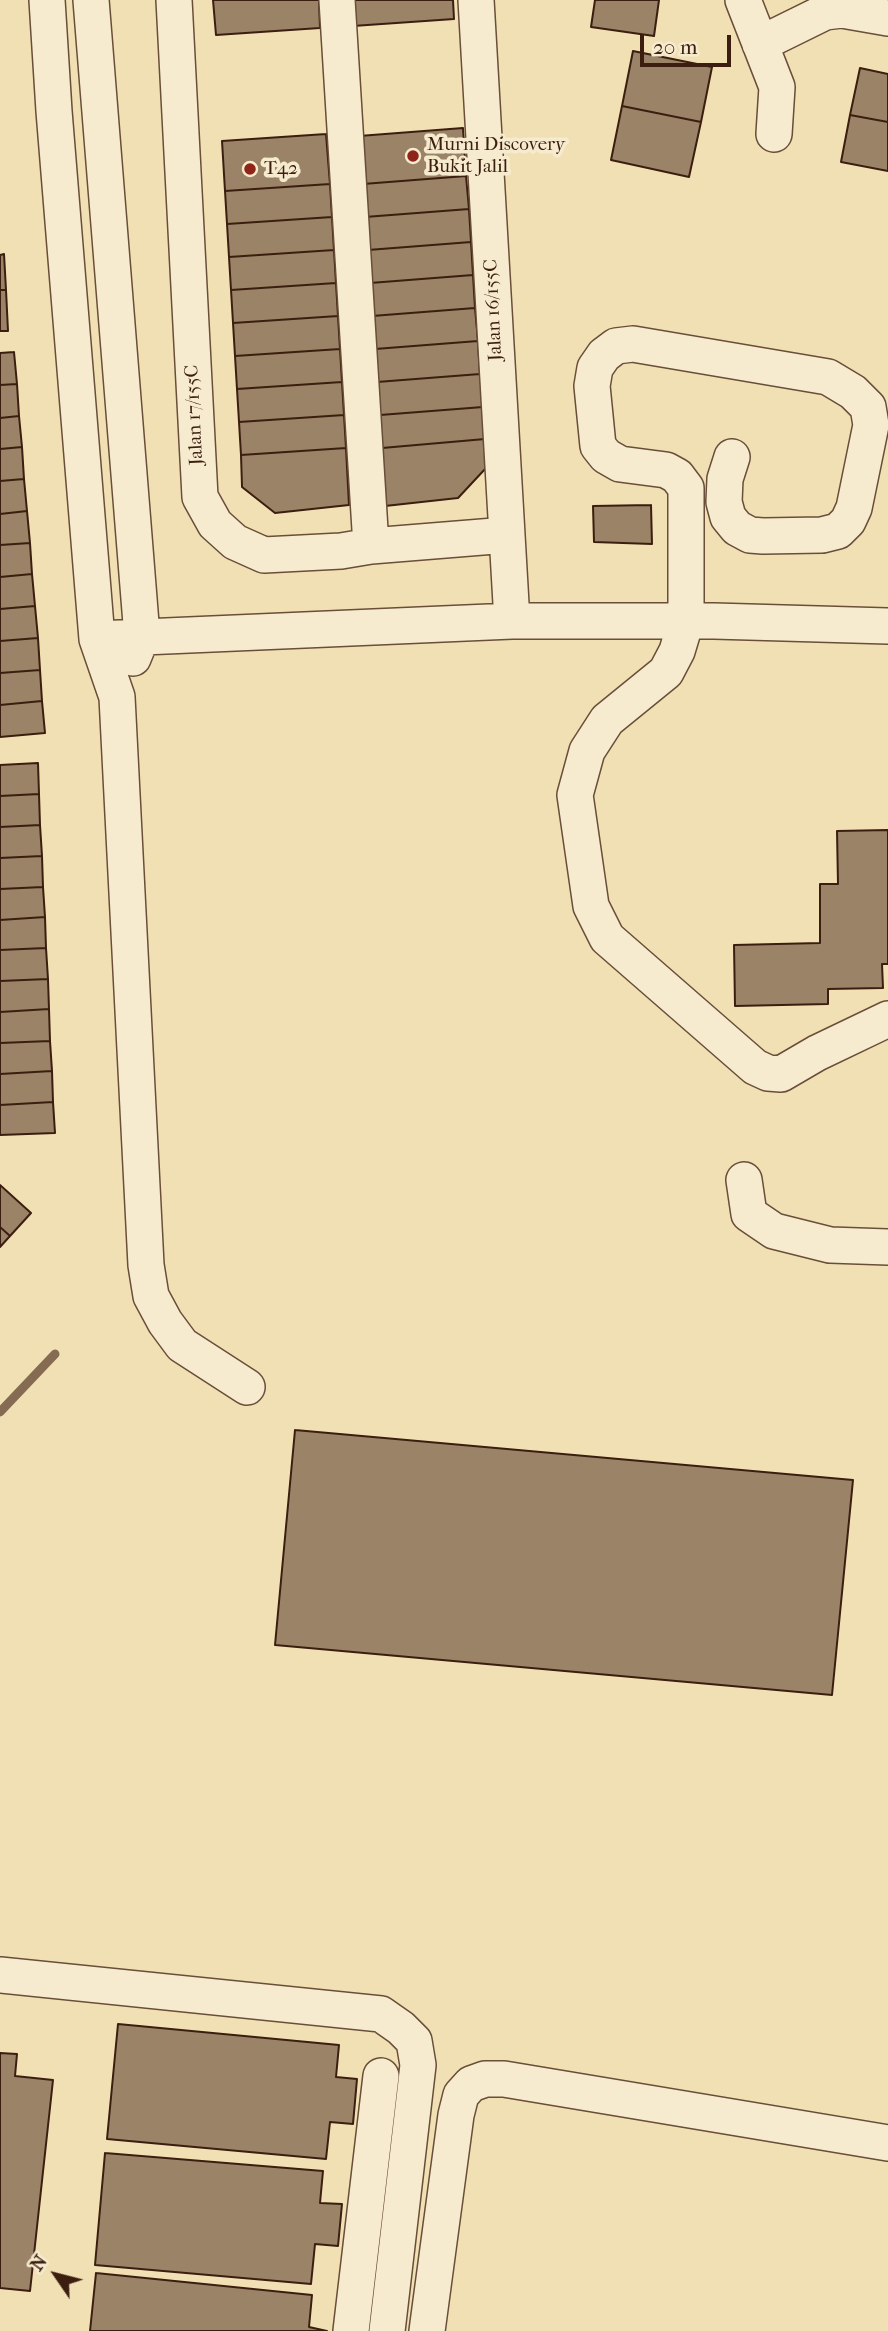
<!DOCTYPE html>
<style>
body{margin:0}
#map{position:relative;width:888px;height:2331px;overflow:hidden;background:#f2e0b5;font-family:"IM FELL French Canon",serif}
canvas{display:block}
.north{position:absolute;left:21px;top:2240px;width:70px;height:70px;-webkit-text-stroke:5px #f7ebcf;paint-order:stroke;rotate:305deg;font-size:19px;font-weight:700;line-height:28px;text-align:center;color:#3b1e10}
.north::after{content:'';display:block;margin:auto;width:24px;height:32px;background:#3b1e10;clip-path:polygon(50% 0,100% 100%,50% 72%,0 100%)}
.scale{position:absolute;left:640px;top:35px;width:91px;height:32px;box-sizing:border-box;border:4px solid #3b1e10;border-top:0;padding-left:9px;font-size:21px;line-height:24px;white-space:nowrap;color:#3b1e10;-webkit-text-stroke:5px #f7ebcf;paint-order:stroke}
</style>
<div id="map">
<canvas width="888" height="2331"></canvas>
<div class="north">N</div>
<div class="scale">20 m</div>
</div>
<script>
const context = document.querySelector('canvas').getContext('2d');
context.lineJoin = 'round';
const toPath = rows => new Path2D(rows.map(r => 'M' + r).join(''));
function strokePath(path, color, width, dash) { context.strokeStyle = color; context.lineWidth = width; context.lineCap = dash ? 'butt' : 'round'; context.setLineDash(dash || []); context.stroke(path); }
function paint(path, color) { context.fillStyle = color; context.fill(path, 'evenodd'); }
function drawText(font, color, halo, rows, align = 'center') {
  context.font = font + ' "IM FELL French Canon",serif'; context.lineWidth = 7; context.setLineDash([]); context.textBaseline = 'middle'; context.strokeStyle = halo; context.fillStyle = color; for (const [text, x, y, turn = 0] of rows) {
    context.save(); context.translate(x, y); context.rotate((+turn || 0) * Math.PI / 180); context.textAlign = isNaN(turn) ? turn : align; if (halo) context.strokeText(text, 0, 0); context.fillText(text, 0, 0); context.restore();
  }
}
const stream = toPath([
 [0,1412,55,1354]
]);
const building = toPath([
 [213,0,319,0,320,28,216,35,213,0],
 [352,0,453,0,454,19,353,26,352,0],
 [595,0,659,0,654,36,591,27,595,0],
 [633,51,712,67,701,122,622,106,633,51],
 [860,68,888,74,888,122,850,115,860,68],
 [622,106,701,122,689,177,611,160,622,106],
 [850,115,888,122,888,171,841,162,850,115],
 [463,128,466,176,363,184,359,136,463,128],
 [326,134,330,184,225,191,222,141,326,134],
 [466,176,469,209,365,217,363,184,466,176],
 [330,184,332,217,227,224,225,191,330,184],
 [469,209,471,242,368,250,365,217,469,209],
 [332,217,334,250,229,257,227,224,332,217],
 [471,242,473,275,370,283,368,250,471,242],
 [334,250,336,283,231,290,229,257,334,250],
 [4,254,6,290,0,290,0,255,4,254],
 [473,275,475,308,372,316,370,283,473,275],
 [336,283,338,316,233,323,231,290,336,283],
 [0,290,6,290,8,331,0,331,0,290],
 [475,308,478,341,375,349,372,316,475,308],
 [338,316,340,349,235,356,233,323,338,316],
 [478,341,480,374,377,382,375,349,478,341],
 [340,349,342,382,237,389,235,356,340,349],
 [14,352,17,384,0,385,0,353,14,352],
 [480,374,483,407,380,415,377,382,480,374],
 [342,382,344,415,239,422,237,389,342,382],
 [17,384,19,416,0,418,0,385,17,384],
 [483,407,485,439,382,448,380,415,483,407],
 [344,415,346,448,241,455,239,422,344,415],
 [19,416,22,447,0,449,0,418,19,416],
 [485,439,486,468,458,498,385,506,382,448,485,439],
 [22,447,24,479,0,481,0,449,22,447],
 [346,448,349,505,275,513,242,487,241,455,346,448],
 [24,479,27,511,0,514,0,481,24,479],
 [651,505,652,544,594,542,593,506,651,505],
 [27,511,30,543,0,545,0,514,27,511],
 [30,543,32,574,0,577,0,545,30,543],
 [32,574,35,606,0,609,0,577,32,574],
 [35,606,38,638,0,641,0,609,35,606],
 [38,638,40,670,0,673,0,641,38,638],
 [40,670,42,701,0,705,0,673,40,670],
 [42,701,45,733,0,737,0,705,42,701],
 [38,763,39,794,0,796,0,765,38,763],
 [39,794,40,825,0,827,0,796,39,794],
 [40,825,42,856,0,858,0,827,40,825],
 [888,830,888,964,882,964,883,988,828,989,828,1004,735,1006,734,945,820,943,820,884,838,884,837,831,888,830],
 [42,856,43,887,0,889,0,858,42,856],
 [43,887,45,917,0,920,0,889,43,887],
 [45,917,46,948,0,950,0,920,45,917],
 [46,948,48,979,0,981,0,950,46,948],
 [48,979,49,1009,0,1012,0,981,48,979],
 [49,1009,50,1041,0,1043,0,1012,49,1009],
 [50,1041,52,1071,0,1074,0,1043,50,1041],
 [52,1071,53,1102,0,1105,0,1074,52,1071],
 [53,1102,55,1133,0,1135,0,1105,53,1102],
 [0,1185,31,1213,10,1236,0,1227,0,1185],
 [0,1227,10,1236,0,1247,0,1227],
 [295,1430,853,1480,832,1695,275,1645,295,1430],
 [118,2024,339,2045,336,2077,357,2079,353,2124,330,2122,326,2159,107,2139,118,2024],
 [0,2053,17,2054,15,2076,53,2080,30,2291,0,2288,0,2053],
 [105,2153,323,2171,320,2203,342,2204,338,2246,315,2244,311,2284,95,2265,105,2153],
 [96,2273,312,2295,309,2327,327,2331,90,2331,96,2273]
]);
const minor = toPath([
 [47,0,54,111,97,639,117,697,146,1265,151,1296,165,1322,182,1345,247,1387],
 [91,0,142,636,133,658],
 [174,0,200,497,215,524,235,542,264,555,341,551,371,546,507,535],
 [337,0,371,546],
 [476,0,512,621],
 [743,0,777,87,774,134],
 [760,44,825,12,842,10,888,18],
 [732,457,725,479,724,502,728,517,737,528,750,535,763,536,822,535,838,531,848,521,854,508,871,425,868,407,853,392,828,377,633,344,616,346,604,355,595,368,592,386,598,446,606,456,620,464,666,470,677,476,686,488,686,621,677,651,666,672,607,720,587,751,575,795,591,906,607,938,755,1067,768,1073,781,1074,817,1053,888,1019],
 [97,639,512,621,714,621,888,626],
 [744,1180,749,1214,774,1231,830,1245,888,1247],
 [0,1975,381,2014,401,2028,414,2041,418,2065,387,2331],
 [351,2331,381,2076],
 [427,2331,456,2115,461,2095,471,2084,485,2079,504,2079,888,2143]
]);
const markers = [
 [413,156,7,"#8f2418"],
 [250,169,7,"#8f2418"]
];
const poiNames = [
 ["Murni Discovery",427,145],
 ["Bukit Jalil",427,167],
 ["T42",264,169]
];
const streetNames = [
 ["Jalan 16/155C",494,310,-93],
 ["Jalan 17/155C",195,415,-93]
];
strokePath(stream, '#846b51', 9);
paint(building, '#9a8366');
strokePath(building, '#3b1e10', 2);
strokePath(minor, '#694e39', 38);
strokePath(minor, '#f7ebcf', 35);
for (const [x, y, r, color] of markers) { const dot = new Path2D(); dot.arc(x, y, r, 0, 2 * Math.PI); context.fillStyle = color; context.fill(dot); strokePath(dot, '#f7ebcf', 2.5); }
drawText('19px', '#3b1e10', '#f7ebcf', poiNames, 'left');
drawText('19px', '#3b1e10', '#f7ebcf', streetNames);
</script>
